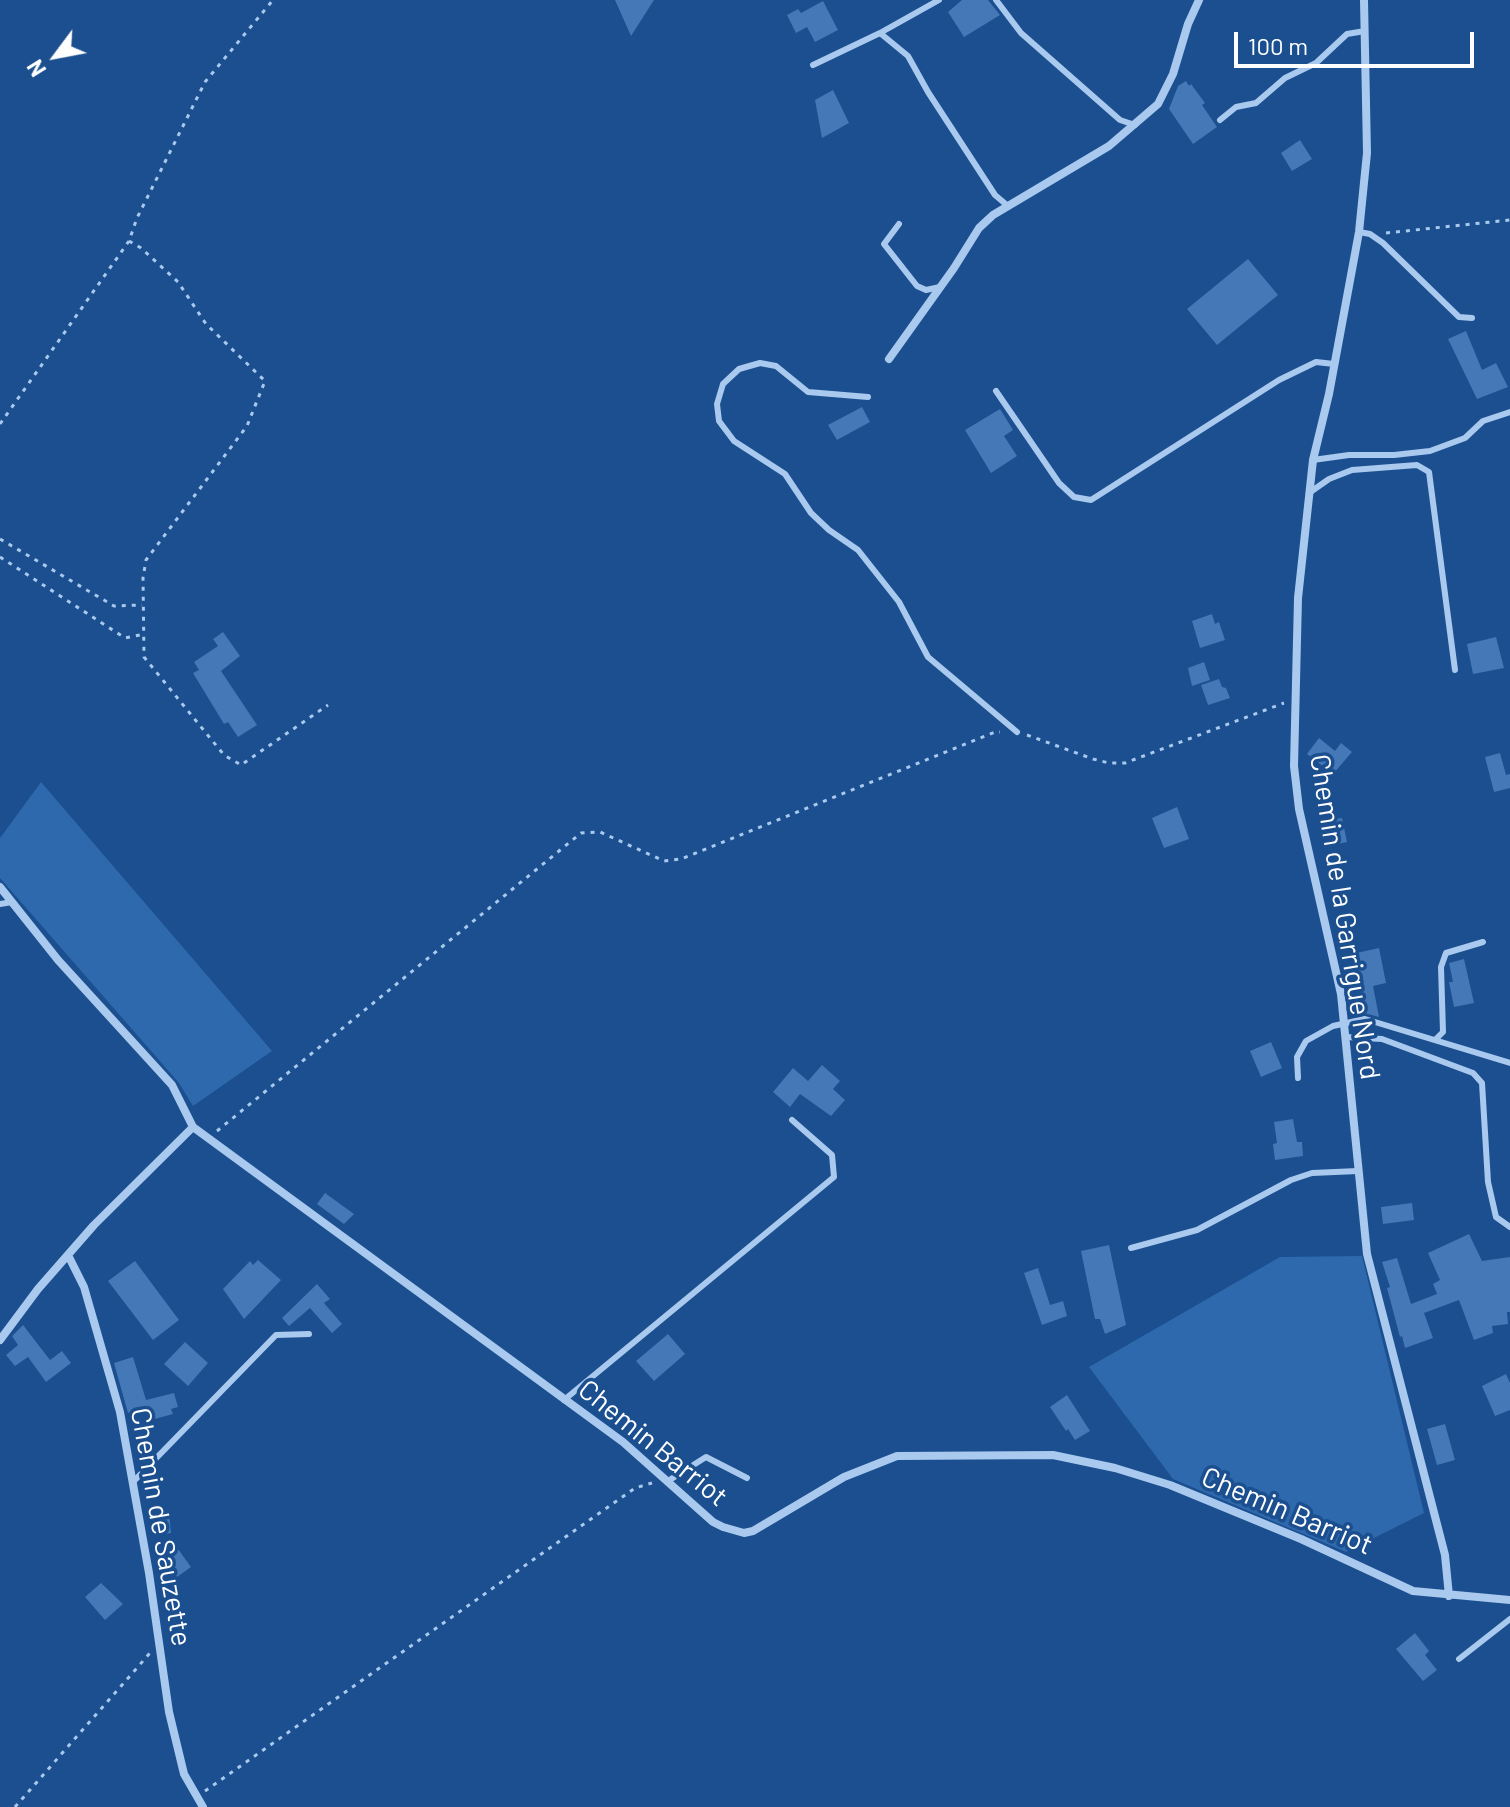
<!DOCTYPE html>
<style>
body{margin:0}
#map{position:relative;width:1510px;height:1807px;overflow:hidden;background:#1b4f8f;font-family:Barlow,sans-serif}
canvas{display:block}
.north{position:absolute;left:16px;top:16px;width:80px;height:80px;-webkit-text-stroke:6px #1b4f8f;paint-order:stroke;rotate:238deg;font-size:22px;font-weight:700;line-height:32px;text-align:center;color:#fff}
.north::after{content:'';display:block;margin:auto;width:28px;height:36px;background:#fff;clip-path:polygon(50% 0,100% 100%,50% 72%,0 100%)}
.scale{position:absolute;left:1234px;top:32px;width:240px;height:36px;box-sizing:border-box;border:4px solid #fff;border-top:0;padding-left:10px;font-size:24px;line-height:28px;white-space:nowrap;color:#fff;-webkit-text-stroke:6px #1b4f8f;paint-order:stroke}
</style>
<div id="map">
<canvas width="1510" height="1807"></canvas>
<div class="north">N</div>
<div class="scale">100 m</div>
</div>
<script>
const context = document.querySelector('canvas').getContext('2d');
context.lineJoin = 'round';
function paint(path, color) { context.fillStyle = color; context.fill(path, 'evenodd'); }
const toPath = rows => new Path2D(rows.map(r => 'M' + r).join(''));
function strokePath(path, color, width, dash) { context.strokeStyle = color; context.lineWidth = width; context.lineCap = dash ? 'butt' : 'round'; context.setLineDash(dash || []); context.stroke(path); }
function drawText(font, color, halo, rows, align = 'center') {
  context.font = font + ' Barlow,sans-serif'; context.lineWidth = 7; context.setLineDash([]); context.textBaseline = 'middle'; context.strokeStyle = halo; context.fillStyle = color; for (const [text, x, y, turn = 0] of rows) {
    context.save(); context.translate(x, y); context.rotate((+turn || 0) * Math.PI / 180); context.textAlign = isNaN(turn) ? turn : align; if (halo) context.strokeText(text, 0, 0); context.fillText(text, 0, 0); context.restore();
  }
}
const green = toPath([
 [41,782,272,1051,193,1106,179,1083,0,878,0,838],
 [1362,1256,1424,1513,1346,1552,1173,1479,1089,1367,1280,1257]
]);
const building = toPath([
 [615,0,654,0,631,36],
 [962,0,988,0,1000,15,964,37,948,12],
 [823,1,838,30,815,42,807,27,796,33,787,15,798,9,801,13],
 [1186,81,1189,86,1191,84,1205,103,1202,105,1217,127,1193,144,1169,109,1178,86],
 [833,90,849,123,822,138,815,100],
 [1300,140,1312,159,1292,171,1281,153],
 [1248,259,1278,295,1217,345,1187,309],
 [1466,331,1482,370,1496,363,1508,387,1477,399,1448,339],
 [862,407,870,422,837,440,828,425],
 [1000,409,1013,430,1004,436,1017,456,991,473,965,430],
 [1212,614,1215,624,1219,622,1225,640,1200,648,1192,621],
 [223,632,240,656,221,671,257,725,238,737,228,722,224,724,193,673,199,670,194,662,218,646,213,639],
 [1496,637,1504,668,1473,674,1467,644],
 [1204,662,1210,680,1192,686,1188,668],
 [1219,679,1222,687,1226,688,1230,698,1208,705,1201,685],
 [1319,738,1335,751,1341,743,1352,752,1333,774,1307,754],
 [1500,753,1506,775,1510,774,1510,788,1494,792,1485,757],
 [1177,807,1189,839,1164,848,1152,818],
 [1342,818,1347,842,1333,845,1328,820],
 [1379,948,1386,983,1373,986,1379,1017,1364,1013,1352,954],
 [1464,959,1474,1003,1454,1007,1449,982,1453,982,1449,963],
 [1271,1042,1282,1068,1261,1077,1250,1051],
 [822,1065,840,1081,833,1089,845,1100,831,1116,800,1094,790,1107,773,1092,793,1068,808,1081],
 [1293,1119,1297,1142,1302,1142,1303,1156,1275,1160,1273,1144,1277,1143,1274,1122],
 [325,1193,354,1214,344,1224,317,1204],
 [1412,1203,1414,1220,1383,1224,1381,1207],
 [1469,1234,1482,1261,1510,1257,1510,1312,1507,1312,1508,1324,1492,1326,1493,1333,1474,1340,1459,1300,1424,1313,1433,1338,1405,1348,1402,1336,1400,1337,1387,1288,1390,1287,1382,1262,1397,1258,1411,1304,1437,1294,1433,1284,1440,1280,1428,1253],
 [1109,1245,1126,1325,1105,1334,1100,1319,1095,1319,1081,1251],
 [258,1260,281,1280,244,1319,223,1289,250,1261,253,1265],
 [135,1261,179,1320,153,1340,108,1281],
 [1038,1268,1050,1305,1063,1301,1067,1316,1042,1325,1024,1273],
 [317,1284,330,1299,324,1303,342,1324,332,1333,310,1308,289,1326,282,1318],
 [23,1325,50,1360,62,1351,71,1363,46,1382,28,1357,15,1366,6,1355,18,1345,12,1336],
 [668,1334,685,1354,654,1381,636,1361],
 [185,1342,208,1363,188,1386,164,1364],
 [133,1357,146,1400,174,1393,178,1407,171,1409,173,1414,151,1420,147,1407,128,1413,114,1363],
 [1506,1374,1510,1383,1510,1410,1495,1416,1482,1386],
 [1067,1395,1090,1431,1075,1440,1068,1429,1066,1431,1050,1407],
 [1445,1424,1455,1460,1437,1465,1427,1429],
 [169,1512,171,1533,154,1536,149,1515],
 [178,1549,191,1567,177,1577,163,1558],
 [101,1583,123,1604,105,1620,85,1597],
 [1415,1633,1429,1651,1425,1655,1437,1670,1423,1681,1396,1649]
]);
const path = toPath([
 [1386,233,1510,220],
 [129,241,141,248,178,282,206,324,265,381,247,426,146,560,143,578,144,657,224,755,241,765,328,705],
 [0,424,129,241,137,218,205,82,273,0],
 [0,539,114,606,142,605],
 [0,557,125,638,140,635],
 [1027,735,1093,759,1109,763,1125,763,1284,703],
 [217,1131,581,833,600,832,664,861,681,859,995,732,1000,732],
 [205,1791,635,1488,652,1483],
 [15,1807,150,1653]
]);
const lane = toPath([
 [996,0,1021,33,1120,120,1135,125],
 [880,33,939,0],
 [813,65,880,33,908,56,928,92,995,195,1008,206],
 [1220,120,1236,107,1256,103,1285,78,1316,63,1347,34,1365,31],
 [899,224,884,244,917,286,926,290,940,287],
 [1359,232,1370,234,1383,243,1459,317,1472,318],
 [996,391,1059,483,1074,497,1091,500,1279,380,1316,362,1334,364],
 [868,397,808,392,776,366,760,363,739,369,723,384,717,404,719,421,734,441,785,474,811,513,829,530,858,550,899,602,928,657,1017,732],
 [1313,460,1349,455,1394,455,1430,451,1465,438,1483,421,1510,412],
 [1309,493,1329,479,1352,470,1417,465,1429,472,1455,670],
 [0,904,12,902],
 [1346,1037,1382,1039,1473,1073,1482,1083,1488,1182,1496,1217,1510,1227],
 [1435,1040,1443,1032,1441,967,1446,953,1483,942],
 [1298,1078,1297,1057,1306,1041,1333,1026,1365,1019,1510,1063],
 [1131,1248,1197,1230,1291,1180,1312,1173,1358,1171],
 [564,1400,834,1177,832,1155,792,1120],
 [668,1481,706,1457,747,1478],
 [133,1482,276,1335,309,1334],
 [1459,1659,1510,1619]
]);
const street = toPath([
 [1364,0,1367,153,1359,232,1329,394,1313,460,1298,598,1294,766,1299,809,1341,994,1367,1254,1445,1555,1449,1596],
 [889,359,954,268,979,228,993,215,1109,146,1158,104,1173,74,1188,24,1199,0],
 [0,887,58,960,172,1085,193,1127,623,1442,713,1522,723,1527,744,1533,753,1531,844,1477,897,1456,1053,1455,1115,1468,1170,1485,1301,1539,1413,1591,1510,1600],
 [68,1255,84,1287,120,1412,149,1573,169,1712,184,1774,203,1807],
 [0,1340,38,1289,94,1225,193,1127]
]);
const streetNames = [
 ["Chemin de la Garrigue Nord",1345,917,81],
 ["Chemin Barriot",653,1443,39],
 ["Chemin Barriot",1287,1511,23],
 ["Chemin de Sauzette",161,1527,80]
];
paint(green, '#2e69ad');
paint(building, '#4478b7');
strokePath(path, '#a9c9ee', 3, [4, 6]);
strokePath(lane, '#a9c9ee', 6);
strokePath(street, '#a9c9ee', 8);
drawText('28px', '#fff', '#1b4f8f', streetNames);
</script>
